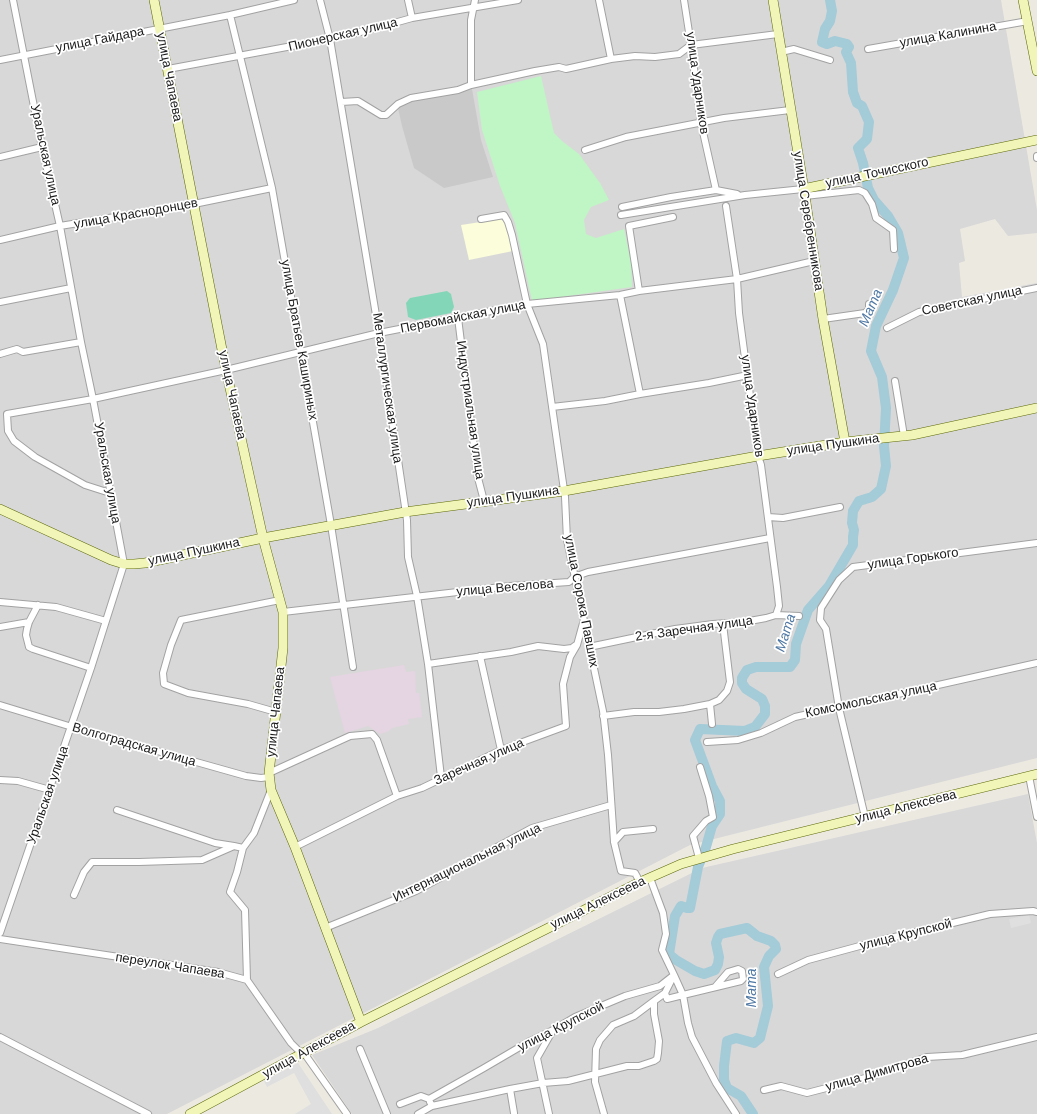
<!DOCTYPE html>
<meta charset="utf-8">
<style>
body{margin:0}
canvas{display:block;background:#ece9e1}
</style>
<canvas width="1037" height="1114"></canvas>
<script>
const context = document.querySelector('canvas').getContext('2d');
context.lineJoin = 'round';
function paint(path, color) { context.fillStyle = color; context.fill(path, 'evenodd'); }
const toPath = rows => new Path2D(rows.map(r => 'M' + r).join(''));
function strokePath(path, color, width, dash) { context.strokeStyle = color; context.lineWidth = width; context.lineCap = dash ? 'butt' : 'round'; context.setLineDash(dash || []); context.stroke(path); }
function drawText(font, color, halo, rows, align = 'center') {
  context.font = font + ' Arial,sans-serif'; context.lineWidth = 3.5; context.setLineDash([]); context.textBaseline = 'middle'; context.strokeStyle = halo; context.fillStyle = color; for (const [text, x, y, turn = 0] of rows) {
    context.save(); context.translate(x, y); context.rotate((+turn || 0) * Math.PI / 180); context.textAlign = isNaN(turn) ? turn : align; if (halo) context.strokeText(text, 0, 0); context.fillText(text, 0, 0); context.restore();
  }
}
const residential = toPath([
 [0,0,1001,0,1037,210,1037,233,1008,236,995,219,960,229,965,261,959,263,962,297,1037,283,1037,758,690,845,167,1114,0,1114],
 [1028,794,1037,843,1037,1114,352,1114,312,1055,378,1028,702,868]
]);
const industrial = toPath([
 [404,665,406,672,415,671,416,693,419,693,422,717,408,719,409,724,392,728,389,731,380,734,368,726,345,733,330,677]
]);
const education = toPath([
 [500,219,505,222,506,225,513,251,469,260,461,225]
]);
const religious = toPath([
 [472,89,481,140,493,177,444,188,414,168,402,126,398,108,403,103,412,101]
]);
const park = toPath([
 [541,76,554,133,562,141,579,154,600,183,609,200,591,207,584,220,586,234,596,238,624,229,631,262,632,287,532,301,515,223,500,186,482,130,477,92]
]);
const pitch = toPath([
 [447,291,451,294,454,307,451,313,416,320,408,317,406,303,410,298]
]);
const parking = toPath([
 [1029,915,1031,923,1011,928,1009,919],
 [298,1063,332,1114,295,1114,311,1104,294,1073,267,1087,264,1081]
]);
const river = toPath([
 [753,1114,741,1096,727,1088,724,1080,724,1066,727,1041,736,1038,754,1043,760,1038,768,1006,764,967,769,956,776,949,775,945,771,941,757,936,747,928,720,934,718,937,716,943,719,957,718,964,715,970,704,974,695,971,676,960,669,954,675,916,681,906,687,908,690,908,698,867,706,847,712,826,720,814,720,801,712,786,695,740,700,729,745,731,755,727,765,714,765,706,762,699,746,689,742,683,742,678,747,670,756,667,790,667,795,660,796,644,808,610,829,586,853,545,853,537,854,530,852,523,853,511,859,501,872,497,881,489,886,466,884,446,886,408,882,377,871,351,876,326,893,290,904,258,898,233,888,216,874,200,868,188,863,163,858,148,867,139,869,122,862,106,857,103,853,92,851,63,846,52,849,47,847,44,835,41,827,44,822,42,825,29,830,21,832,11,830,0]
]);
const street = toPath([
 [320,0,330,39,379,333,407,520,408,557,417,596,428,664,441,777],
 [408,0,412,18],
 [599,0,611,59],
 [684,0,691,45,701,123,716,190],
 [230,15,272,188,331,525,353,667],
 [868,49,1028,21],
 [781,52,794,49,830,60],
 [0,60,230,15,294,0],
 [168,69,330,39,369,30,412,18,518,0],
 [471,85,471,20,475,0],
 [341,102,358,101,381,115,386,115,398,104,411,98,458,90,471,85,535,71,559,67,566,69,611,59,635,56,655,57,679,54,691,45,778,34],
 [585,150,626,137,724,118,790,110],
 [1037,156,1037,158],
 [0,157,42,147],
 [805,196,859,190,865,193,872,204,876,218,893,230,894,249],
 [622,207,671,197,716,190,737,194],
 [621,215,745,195,803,189],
 [481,219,504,215,508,222,512,235,527,304,543,344,565,497,567,540,603,711,608,755,614,842,621,871,635,873,640,882],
 [0,240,60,226,194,204,272,188],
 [639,291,629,226,673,217],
 [620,295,640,394],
 [0,302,71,288],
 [458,318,478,478,484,501],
 [823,319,865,313,869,309,869,304],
 [887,328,919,312,1037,288],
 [0,354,17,349,23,352,81,342],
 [895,381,904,436],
 [552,407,605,401,640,394,709,383,748,375],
 [110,493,85,485,35,457,14,441,8,431,7,414,93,399,226,370,379,333,527,304,620,295,639,291,737,279,814,261],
 [768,517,783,518,840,507],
 [0,602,56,607,106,621],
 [38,605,29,622,27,629,26,635,29,647,33,649,91,668],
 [283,612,510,586,569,582,574,577,588,572,770,538],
 [776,615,799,616],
 [0,627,29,622],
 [589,647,675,629,713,624,744,622,766,618,776,615,779,606,777,587,761,465,758,456,739,313,737,279,726,206],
 [480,656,501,750],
 [428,664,511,652,538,646,564,649,572,648,576,645],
 [710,704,712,724],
 [0,705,72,727,246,776,261,778,269,777],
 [276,712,248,704,188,693,164,684,163,673,171,645,181,620,280,600],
 [603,716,634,712,659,712,684,709,710,704,719,700,727,691,730,682,723,624],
 [707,742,738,740,761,733,795,717,1037,663],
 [269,773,350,736,372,734,377,740,397,796],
 [1029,776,1037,817],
 [0,780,18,781,50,790],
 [117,810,215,843,234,846],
 [865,817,839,708,826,629,820,620,821,608,839,580,853,567,1037,543],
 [614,842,623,832,653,829],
 [295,847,397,796,422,788,501,750,566,726,563,684,570,657,577,645,583,623],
 [699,858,693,836,706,821,713,817,709,796,700,767],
 [650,878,663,913,666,934,662,950,674,975,665,993,667,999,683,995,688,1023,692,1037,716,1083,736,1114],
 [74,895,84,872,92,862,139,862,202,860,234,846,243,848],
 [325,928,416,891,532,828,611,805],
 [0,933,91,668,124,564,93,399,81,342,60,226,42,147,13,0],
 [0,939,218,972,247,980,291,1043,298,1050,304,1053,347,1114],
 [778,974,808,960,878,941,990,914,1033,911,1037,912],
 [247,980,245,910,230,892,237,872,243,848,254,833,271,790],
 [0,1037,148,1114],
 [360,1049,387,1114],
 [764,1090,781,1086,807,1093,869,1077,927,1057,962,1055,1037,1037],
 [400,1104,421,1096,429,1099,484,1068,530,1041,553,1030,575,1017,625,996,660,986,674,975,683,995,741,981,743,979,742,971,738,969,728,972,715,987],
 [432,1106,510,1089],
 [514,1113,510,1089,543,1083,568,1081,627,1066,639,1066,654,1061,657,1059,658,1053,659,1041,654,1014,654,1001,665,993],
 [418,1114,432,1106,430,1102],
 [549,1114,537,1058,553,1030],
 [604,1114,595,1082,596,1049,600,1040,613,1025,634,1016,654,1001]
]);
const secondary = toPath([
 [154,0,226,370,263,538,283,612,283,648,269,773,271,790,295,847,361,1022],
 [773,0,805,196,823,319,845,442],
 [1023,0,1037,71],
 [803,189,1037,140],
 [0,509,111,560,124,564,134,564,145,563,263,538,405,512,564,491,758,456,845,442,912,435,1037,408],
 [190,1114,361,1022,640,882,681,864,733,849,1037,774]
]);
const streetNames = [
 ["Пионерская улица",343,35,-13],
 ["улица Калинина",948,35,-10],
 ["улица Гайдара",100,40,-11],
 ["улица Чапаева",169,77,79],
 ["улица Ударников",697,83,82],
 ["Уральская улица",45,155,78],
 ["улица Точисского",877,173,-12],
 ["улица Краснодонцев",136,214,-10],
 ["улица Серебренникова",808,221,81],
 ["Советская улица",972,301,-12],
 ["Первомайская улица",463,317,-11],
 ["улица Братьев Кашириных",299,340,80],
 ["Металлургическая улица",387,388,82],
 ["улица Чапаева",232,395,78],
 ["улица Ударников",752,406,82],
 ["Индустриальная улица",470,410,82],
 ["улица Пушкина",833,445,-8],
 ["Уральская улица",107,473,80],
 ["улица Пушкина",513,497,-8],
 ["улица Пушкина",194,552,-12],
 ["улица Горького",913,559,-8],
 ["улица Веселова",505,588,-5],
 ["улица Сорока Павших",581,601,79],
 ["2-я Заречная улица",694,629,-8],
 ["Комсомольская улица",871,700,-12],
 ["улица Чапаева",276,712,-84],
 ["Волгоградская улица",134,745,16],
 ["Заречная улица",479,762,-24],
 ["Уральская улица",48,795,-71],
 ["улица Алексеева",906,807,-14],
 ["Интернациональная улица",467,863,-26],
 ["улица Алексеева",598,903,-26],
 ["улица Крупской",906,935,-14],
 ["переулок Чапаева",170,966,9],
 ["улица Крупской",561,1027,-27],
 ["улица Алексеева",309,1050,-29],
 ["улица Димитрова",877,1073,-16]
];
const waterNames = [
 ["Мата",871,308,-67],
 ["Мата",786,633,-73],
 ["Мата",752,988,-90]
];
paint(residential, '#d9d8d8');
paint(industrial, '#e5d4e2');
paint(education, '#fcfdda');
paint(religious, '#c9c9c9');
paint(park, '#c0f5c5');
paint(pitch, '#83d7b8');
paint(parking, '#dfdfdf');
strokePath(river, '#a4cbd8', 10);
strokePath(street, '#a2a2a2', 8);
strokePath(secondary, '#5e6a0b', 10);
strokePath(street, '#fff', 6);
strokePath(secondary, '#f1f5b7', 9);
drawText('13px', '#1b1b1b', '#fff', streetNames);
drawText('italic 14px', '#4f78a4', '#fff', waterNames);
</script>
